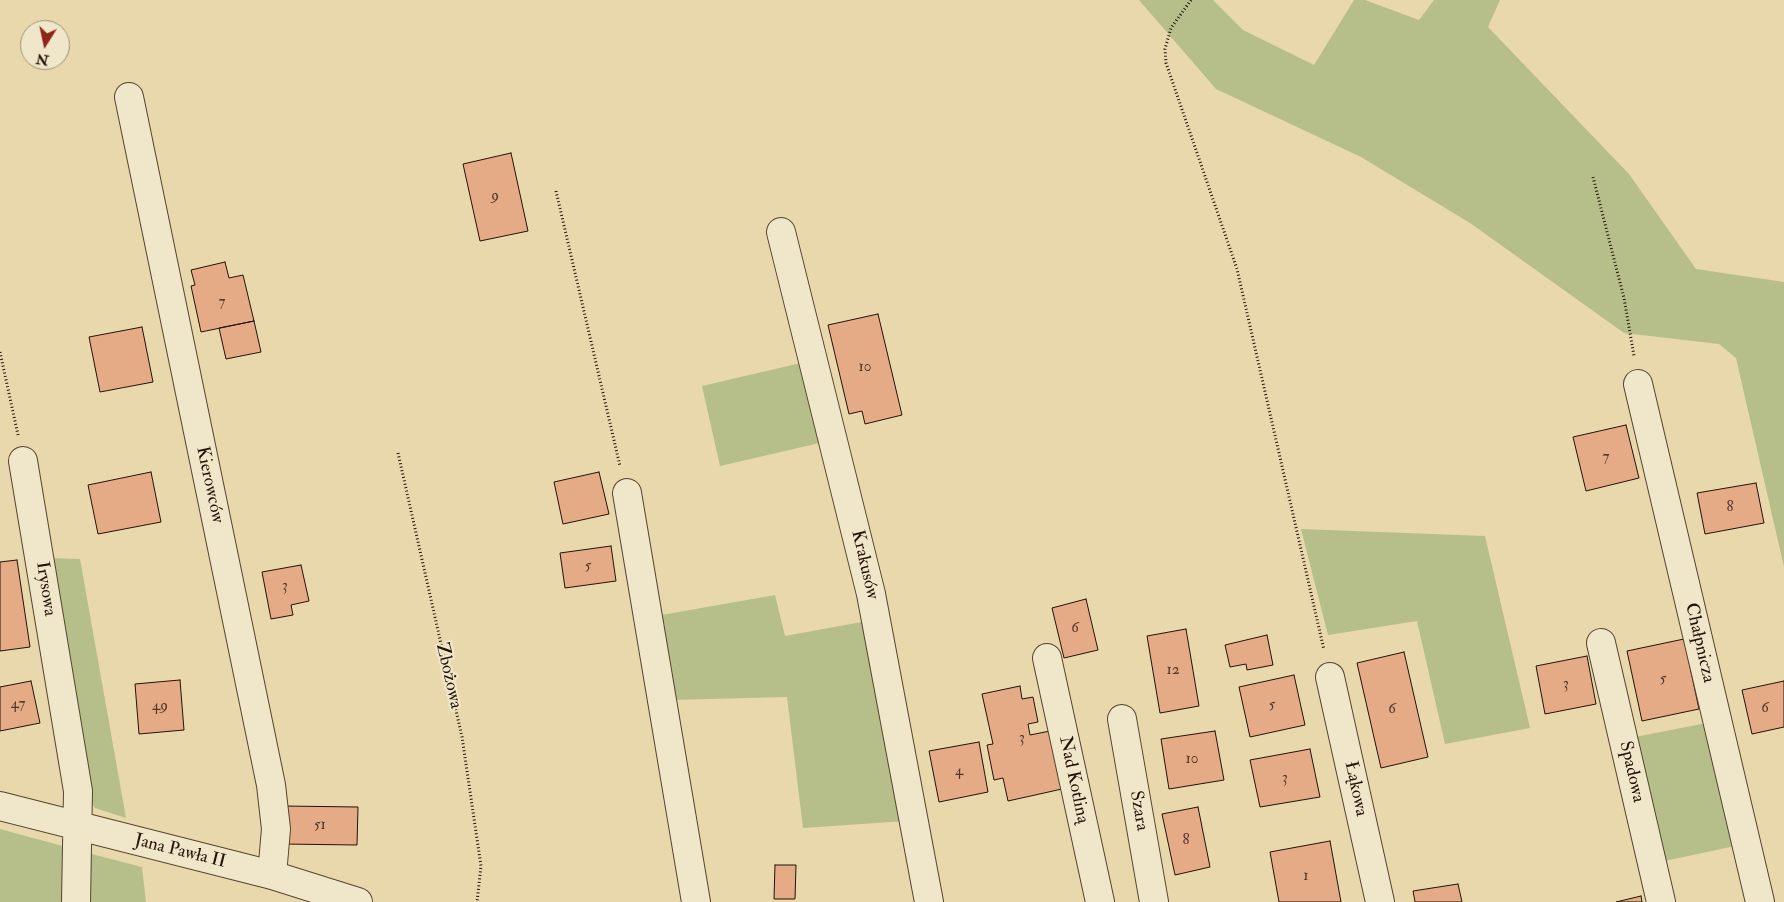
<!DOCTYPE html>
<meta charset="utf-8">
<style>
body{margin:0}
#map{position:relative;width:1784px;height:902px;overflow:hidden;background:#e8d8ac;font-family:"IM FELL Double Pica",serif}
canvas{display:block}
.north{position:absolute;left:20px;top:20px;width:50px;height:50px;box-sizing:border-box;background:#f0e6c9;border:1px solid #9e917b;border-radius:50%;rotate:190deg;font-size:14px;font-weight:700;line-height:20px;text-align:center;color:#231207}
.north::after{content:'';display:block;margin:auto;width:18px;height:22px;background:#8f2418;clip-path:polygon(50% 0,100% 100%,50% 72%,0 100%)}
</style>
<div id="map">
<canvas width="1784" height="902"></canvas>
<div class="north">N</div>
</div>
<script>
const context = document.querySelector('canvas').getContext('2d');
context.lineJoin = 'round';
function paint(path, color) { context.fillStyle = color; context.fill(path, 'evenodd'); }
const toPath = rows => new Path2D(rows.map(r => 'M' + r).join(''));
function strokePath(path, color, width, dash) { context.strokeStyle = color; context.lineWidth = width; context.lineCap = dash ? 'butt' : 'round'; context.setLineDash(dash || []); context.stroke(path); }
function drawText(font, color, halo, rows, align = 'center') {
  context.font = font + ' "IM FELL Double Pica",serif'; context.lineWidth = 4.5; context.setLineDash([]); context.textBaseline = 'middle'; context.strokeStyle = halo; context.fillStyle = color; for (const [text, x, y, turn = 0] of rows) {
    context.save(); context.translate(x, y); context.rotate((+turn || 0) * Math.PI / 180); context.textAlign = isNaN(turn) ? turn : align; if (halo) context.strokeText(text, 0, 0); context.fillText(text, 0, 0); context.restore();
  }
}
const green = toPath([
 [1139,0,1213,0,1243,30,1314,65,1354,0,1365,0,1419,20,1434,0,1500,0,1488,27,1629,174,1696,269,1784,282,1784,567,1736,358,1719,344,1624,333,1470,223,1361,157,1216,89],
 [805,362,824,442,720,466,702,386],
 [1301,529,1485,536,1530,728,1445,744,1417,621,1328,635],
 [48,558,80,559,126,818,95,808,87,798],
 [775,595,785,636,867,621,906,821,803,828,787,697,669,700,656,616],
 [1712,722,1740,845,1660,862,1630,738],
 [0,829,70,848,70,902,0,902],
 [84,852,142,867,146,902,83,902]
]);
const building = toPath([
 [511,153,528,231,480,241,463,164,511,153],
 [225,262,229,278,243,275,254,321,201,332,191,286,195,285,191,270,225,262],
 [878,314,902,415,865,424,862,411,849,414,828,325,878,314],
 [254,321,261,352,226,359,219,328,254,321],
 [142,327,153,382,100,392,89,337,142,327],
 [1626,425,1639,478,1586,491,1573,437,1626,425],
 [151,472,161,522,98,534,88,485,151,472],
 [599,472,609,514,563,524,554,482,599,472],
 [1756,483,1764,523,1705,534,1697,493,1756,483],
 [611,546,616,581,565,588,560,553,611,546],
 [17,560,30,647,0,651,0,562,17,560],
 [301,565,309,601,291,605,293,615,271,619,262,572,301,565],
 [1086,599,1098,650,1064,658,1052,608,1086,599],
 [1186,629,1199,706,1160,713,1147,636,1186,629],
 [1267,635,1273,665,1247,670,1246,664,1230,667,1225,645,1267,635],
 [1684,639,1699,709,1642,721,1627,651,1684,639],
 [1404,652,1428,757,1381,768,1357,663,1404,652],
 [1587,656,1596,704,1545,714,1536,666,1587,656],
 [1294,675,1305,725,1250,737,1239,687,1294,675],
 [180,680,184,730,139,734,135,684,180,680],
 [31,681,40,723,0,731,0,687,31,681],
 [1784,681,1784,727,1752,734,1742,690,1784,681],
 [1020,686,1022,699,1033,697,1038,722,1028,724,1030,735,1050,731,1062,789,1008,801,1003,778,994,780,987,745,993,744,982,694,1020,686],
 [1215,731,1224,780,1169,789,1161,739,1215,731],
 [979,742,988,792,939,802,929,751,979,742],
 [1310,749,1320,797,1260,807,1250,760,1310,749],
 [283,806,358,807,357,845,282,844,283,806],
 [1198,807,1210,867,1175,875,1162,814,1198,807],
 [1330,841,1341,902,1279,902,1270,852,1330,841],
 [775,865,796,865,795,899,774,899,775,865],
 [1458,884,1462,902,1415,902,1413,891,1458,884],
 [1641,896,1642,902,1616,902,1641,896]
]);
const path = toPath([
 [1191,0,1171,28,1165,49,1166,63,1237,269,1324,650],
 [1593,177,1624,298,1634,356],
 [556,191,620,466],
 [0,352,18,435],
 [398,453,462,737,481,866,477,902]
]);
const minor = toPath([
 [129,97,271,785,276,829,272,875],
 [781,232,871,594,929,902],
 [1638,384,1760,902],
 [23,461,78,791,76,902],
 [627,493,696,902],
 [1601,643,1661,902],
 [1047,658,1100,902],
 [1330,677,1380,902],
 [1122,719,1154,902],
 [0,806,272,875,358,902]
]);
const numberNames = [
 ["9",495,197],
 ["7",222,303],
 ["10",865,368],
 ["7",1606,458],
 ["8",1730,508],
 ["5",588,567],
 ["3",285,587],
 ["6",1075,629],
 ["12",1173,671],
 ["5",1663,680],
 ["3",1566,685],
 ["47",18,705],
 ["5",1272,706],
 ["49",160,707],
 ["6",1765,709],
 ["6",1392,710],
 ["3",1022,739],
 ["10",1192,760],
 ["4",959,772],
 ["3",1285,779],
 ["51",320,826],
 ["8",1186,841],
 ["1",1306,877]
];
const streetNames = [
 ["Kierowców",209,485,78],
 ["Krakusów",864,565,77],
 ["Irysowa",45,589,81],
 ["Chałpnicza",1699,643,77],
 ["Zbożowa",448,676,77],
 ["Spadowa",1631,772,77],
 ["Nad Kotliną",1073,780,78],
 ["Łąkowa",1355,789,78],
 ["Szara",1138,811,80],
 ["Jana Pawła II",180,852,14]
];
paint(green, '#b6bf89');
paint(building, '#e5aa86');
strokePath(building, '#231207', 1);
strokePath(minor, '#544430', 30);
strokePath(path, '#231207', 3, [1, 2.5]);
strokePath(minor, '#f0e6c9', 28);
drawText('15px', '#543827', null, numberNames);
drawText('18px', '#231207', '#f0e6c9', streetNames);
</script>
